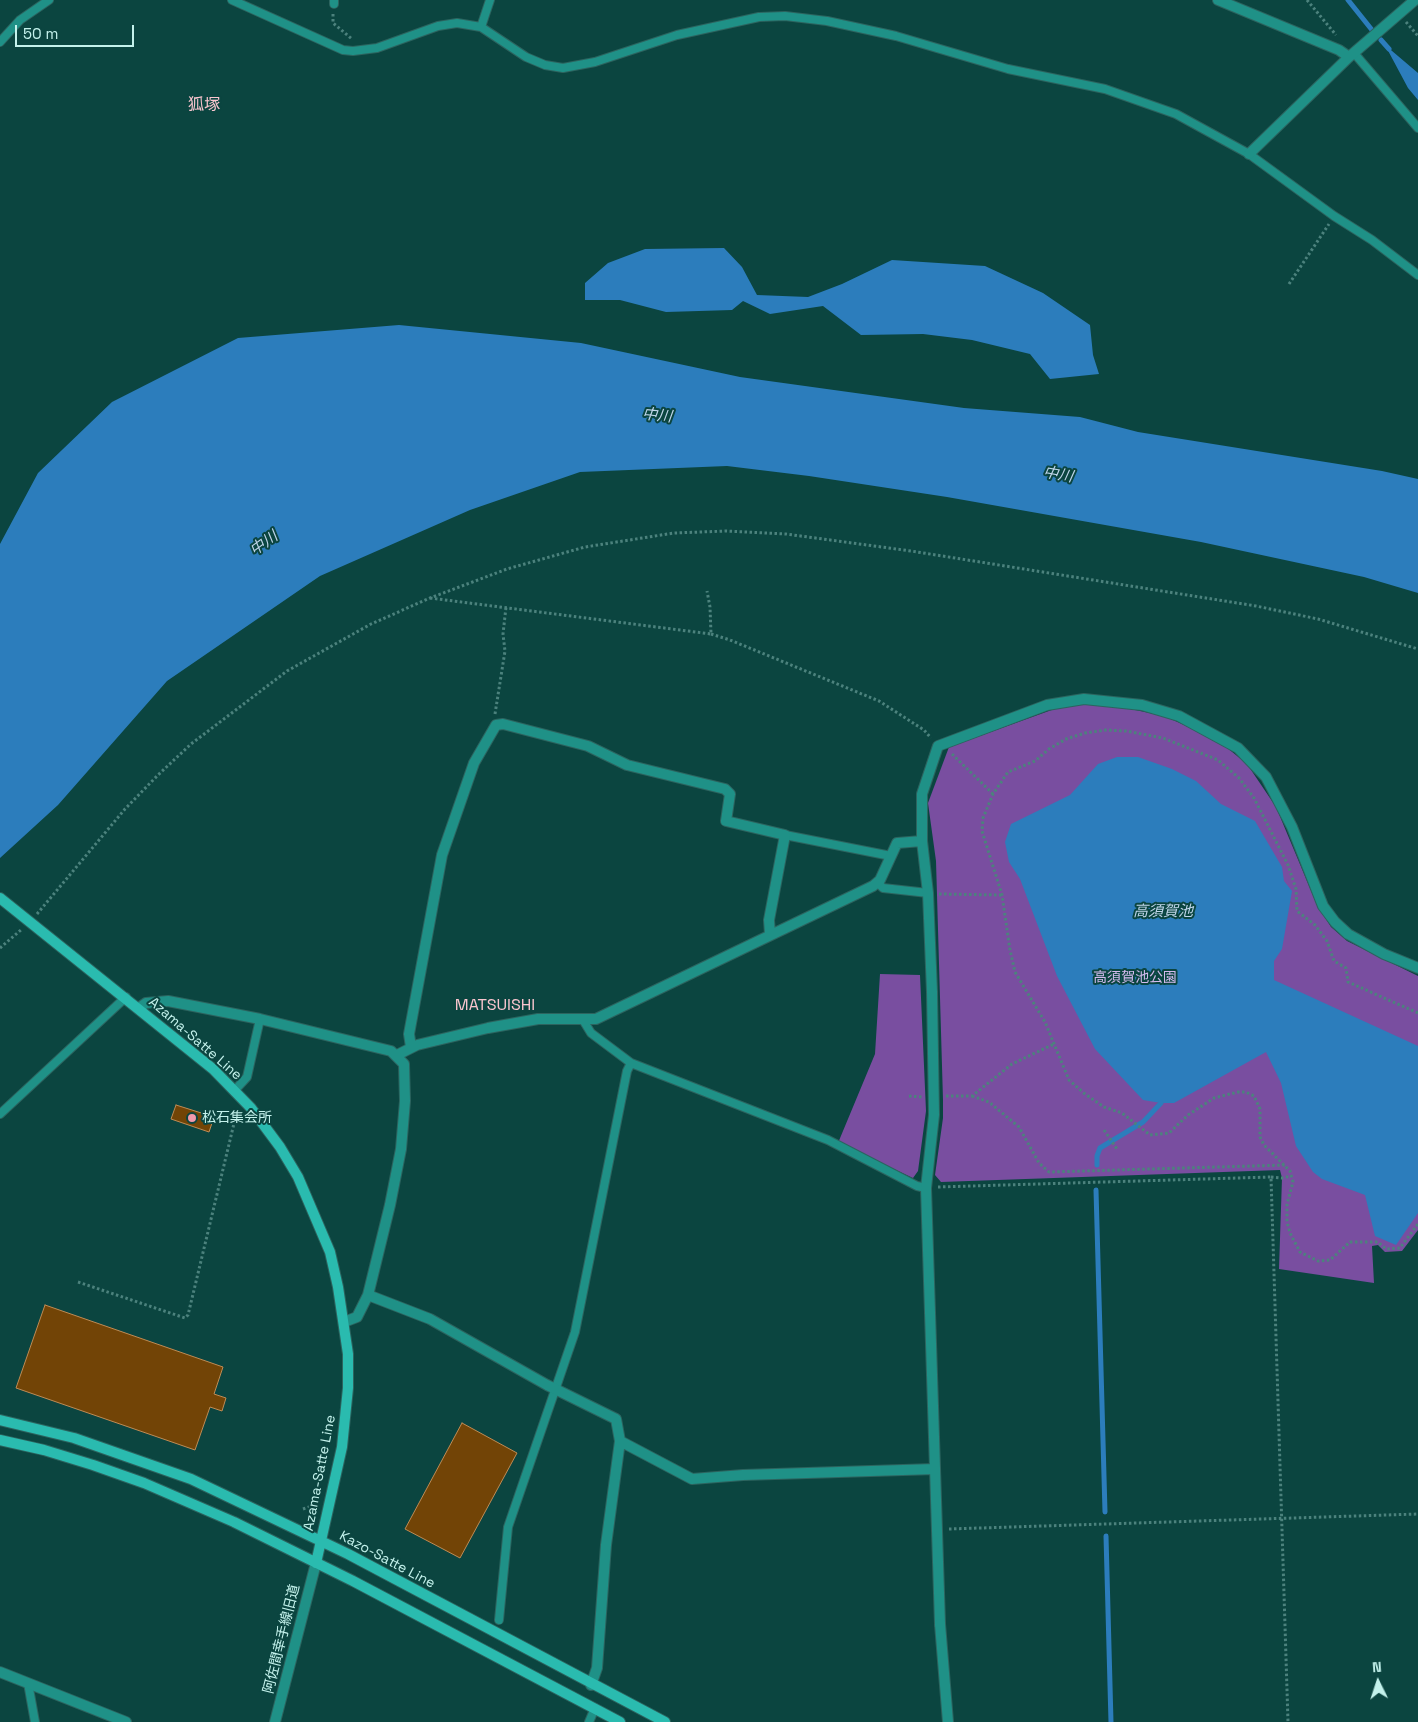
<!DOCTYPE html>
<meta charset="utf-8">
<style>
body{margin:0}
#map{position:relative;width:1418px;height:1722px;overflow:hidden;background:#0b4540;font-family:"Space Grotesk",sans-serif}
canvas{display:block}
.north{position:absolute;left:1353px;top:1657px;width:50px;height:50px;-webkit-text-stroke:4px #0b4540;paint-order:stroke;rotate:356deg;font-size:14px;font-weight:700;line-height:20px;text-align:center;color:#c4f2ec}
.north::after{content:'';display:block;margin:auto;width:18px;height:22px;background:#c4f2ec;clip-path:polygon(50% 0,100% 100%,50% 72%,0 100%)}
.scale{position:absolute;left:15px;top:25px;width:119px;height:22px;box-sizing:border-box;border:2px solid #c4f2ec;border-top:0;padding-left:6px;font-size:15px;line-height:18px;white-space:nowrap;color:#c4f2ec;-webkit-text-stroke:4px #0b4540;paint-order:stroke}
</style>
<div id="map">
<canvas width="1418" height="1722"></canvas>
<div class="north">N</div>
<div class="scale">50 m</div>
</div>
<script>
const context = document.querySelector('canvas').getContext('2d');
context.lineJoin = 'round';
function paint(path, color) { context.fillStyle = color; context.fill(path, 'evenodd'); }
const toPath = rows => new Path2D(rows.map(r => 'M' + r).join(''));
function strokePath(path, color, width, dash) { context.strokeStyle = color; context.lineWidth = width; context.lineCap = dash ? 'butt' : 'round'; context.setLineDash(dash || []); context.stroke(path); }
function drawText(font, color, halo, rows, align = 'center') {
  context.font = font + ' "Space Grotesk","Noto Sans JP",sans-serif'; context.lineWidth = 4; context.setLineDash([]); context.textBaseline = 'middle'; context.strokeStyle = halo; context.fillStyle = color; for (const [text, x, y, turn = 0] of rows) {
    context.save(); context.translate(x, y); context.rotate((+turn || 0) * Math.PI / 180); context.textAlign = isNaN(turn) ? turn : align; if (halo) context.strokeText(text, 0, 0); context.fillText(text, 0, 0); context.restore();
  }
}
const green = toPath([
 [1079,704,1116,706,1164,716,1200,732,1226,747,1247,764,1276,807,1317,905,1331,927,1347,941,1418,976,1418,1230,1402,1251,1385,1252,1378,1245,1372,1246,1374,1283,1279,1269,1282,1178,1280,1170,941,1182,935,1175,943,1118,943,1100,936,861,928,803,949,747,1060,707],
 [880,974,920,975,926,1111,918,1171,913,1178,838,1143,875,1054]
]);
const water = toPath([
 [1385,45,1418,73,1418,100,1408,88],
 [724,248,742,267,757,295,808,297,842,284,892,260,985,266,1043,293,1090,325,1093,355,1099,374,1050,379,1030,354,972,340,923,334,861,335,823,306,770,314,743,301,732,310,666,312,620,300,585,300,585,283,608,263,645,249],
 [399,325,581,343,740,377,964,408,1080,417,1138,432,1382,471,1418,479,1418,593,1364,577,1201,542,947,497,809,476,727,466,580,472,470,510,320,576,167,681,58,805,0,858,0,544,38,473,112,402,238,338],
 [1117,757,1138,757,1172,769,1196,781,1221,804,1255,821,1282,867,1284,881,1292,891,1282,949,1274,961,1274,980,1418,1046,1418,1213,1396,1245,1375,1236,1365,1195,1322,1179,1313,1172,1296,1146,1281,1083,1266,1052,1174,1103,1161,1103,1143,1100,1095,1049,1057,976,1020,879,1009,862,1005,842,1011,824,1070,795,1098,764]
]);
const stream = toPath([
 [1348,0,1372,30],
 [1381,40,1389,49],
 [1097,1165,1097,1156,1100,1148,1143,1122,1161,1103],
 [1096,1190,1105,1512],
 [1106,1536,1111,1722]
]);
const building = toPath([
 [176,1105,214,1117,209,1132,171,1119,176,1105],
 [45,1305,223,1367,214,1394,226,1398,222,1411,210,1407,195,1450,16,1388,45,1305],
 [462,1423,517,1453,460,1558,405,1529,462,1423]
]);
const path = toPath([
 [1307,0,1336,35],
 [333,14,333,23,352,39],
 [1406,22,1418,36],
 [1289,284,1329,224],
 [430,598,711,634,710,607,707,591],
 [711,634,730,640,879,701,924,730,931,738],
 [495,714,505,651,503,634,506,607],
 [952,754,993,794],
 [939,894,1002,895],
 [37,914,125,809,158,775,191,744,287,671,371,624,430,598,507,569,585,547,674,533,727,531,786,534,911,551,1256,606,1318,619,1418,649],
 [0,948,22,929],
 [1418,1013,1348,982,1346,968,1334,961,1327,941,1315,925,1297,911,1296,889,1288,865,1254,798,1239,778,1218,760,1163,738,1126,731,1106,730,1085,733,1066,739,1049,749,1035,761,1008,772,993,794,983,818,982,831,1002,895,1010,950,1015,972,1045,1022,1069,1080,1085,1094,1104,1107,1122,1113,1150,1135,1169,1133,1188,1115,1214,1098,1238,1092,1246,1092,1254,1096,1260,1109,1260,1137,1264,1145,1290,1171,1293,1182,1287,1204,1287,1222,1290,1233,1300,1252,1318,1261,1330,1260,1350,1242,1378,1242,1386,1249,1400,1248,1418,1224],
 [909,1096,922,1097],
 [946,1096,972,1096,1012,1064,1054,1044],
 [972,1096,989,1102,1019,1127,1039,1163,1049,1172,1286,1165],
 [1104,1130,1117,1149],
 [1271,1177,1282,1178,1291,1176],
 [938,1187,1271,1177,1288,1722],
 [78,1282,185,1318,188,1315,237,1111],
 [303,1509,317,1504],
 [949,1529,1418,1514]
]);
const service = toPath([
 [232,0,343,50,353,51,377,48,438,26,457,23,481,27,526,57,545,65,563,68,595,62,677,35,759,17,785,16,827,21,896,36,1008,69,1105,89,1176,114,1249,154,1334,216,1372,240,1418,275],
 [334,4,334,0],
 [481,27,490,0],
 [0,42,20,20,49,0],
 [1354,53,1418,128],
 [785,835,891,856],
 [877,882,883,888,928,893],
 [583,1020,591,1033,631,1063,828,1140,917,1186,926,1188],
 [234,1091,247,1077,260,1019],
 [0,1114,126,997],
 [499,1620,508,1527,575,1332,627,1071,631,1063],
 [28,1683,35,1722],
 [589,1722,595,1708]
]);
const minor = toPath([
 [1218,0,1339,50,1349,57],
 [1249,154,1349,57,1415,0],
 [922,841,928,893,932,992,934,1115,926,1188,940,1624],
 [139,1008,146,1003,168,1001,260,1019,391,1051,404,1064,405,1101,401,1149,390,1205,368,1295,357,1317,344,1322],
 [411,1047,409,1034,442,855,474,763,496,725,503,724,588,746,627,765,725,789,730,794,726,821,785,835,769,920,770,934],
 [397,1055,417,1045,488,1028,538,1019,596,1019,873,886,880,880,897,843,922,841,922,794,938,746,1047,705,1084,699,1142,705,1179,716,1238,748,1266,777,1292,827,1323,906,1335,922,1348,934,1384,954,1418,968],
 [368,1295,430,1319,547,1385,616,1419,620,1441,606,1545,597,1668,591,1685],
 [620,1441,692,1479,743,1475,935,1469],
 [0,1672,126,1722]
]);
const tertiary = toPath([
 [940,1624,948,1722],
 [275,1722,316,1563]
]);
const secondary = toPath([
 [0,898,213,1069,251,1108,280,1147,298,1177,330,1252,338,1287,348,1354,348,1388,342,1447,316,1563],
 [0,1420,74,1438,191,1479,348,1554,665,1722],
 [0,1440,44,1450,93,1465,144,1483,234,1522,353,1581,620,1722]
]);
const markers = [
 [192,1118,5,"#f29aac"]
];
const parkNames = [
 ["高須賀池公園",1135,978]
];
const streetNames = [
 ["Azama-Satte Line",195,1039,41],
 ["Azama-Satte Line",320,1473,-79],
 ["Kazo-Satte Line",387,1560,28],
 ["阿佐間幸手線旧道",282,1639,-76]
];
const poiNames = [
 ["松石集会所",202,1118]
];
const waterNames = [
 ["中川",657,416,6],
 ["中川",1058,475,10],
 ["中川",264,544,-36],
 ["高須賀池",1163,912]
];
const quarterNames = [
 ["狐塚",204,106],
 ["MATSUISHI",495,1006]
];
paint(green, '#794ea0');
paint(water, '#2c7dbc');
strokePath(stream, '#2c7dbc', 5);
paint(building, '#724406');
strokePath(building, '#bf8b54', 1);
strokePath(service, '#2c645f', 10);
strokePath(minor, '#2c645f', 12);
strokePath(tertiary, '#2c645f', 12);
strokePath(secondary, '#2c645f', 12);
strokePath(path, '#4c827d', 3, [2.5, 2.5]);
strokePath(service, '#1f9187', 8);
strokePath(minor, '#1f9187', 10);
strokePath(tertiary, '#1f9187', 10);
strokePath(secondary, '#2abbaf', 10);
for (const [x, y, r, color] of markers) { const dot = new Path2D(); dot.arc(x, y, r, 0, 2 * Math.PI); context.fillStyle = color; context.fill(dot); strokePath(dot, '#0b4540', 2); }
drawText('14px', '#d3bbed', '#0b4540', parkNames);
drawText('14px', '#c4f2ec', '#0b4540', streetNames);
drawText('14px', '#c4f2ec', '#0b4540', poiNames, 'left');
drawText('italic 15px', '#c0d6ea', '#0b4540', waterNames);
drawText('16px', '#fac6cf', '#0b4540', quarterNames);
</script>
